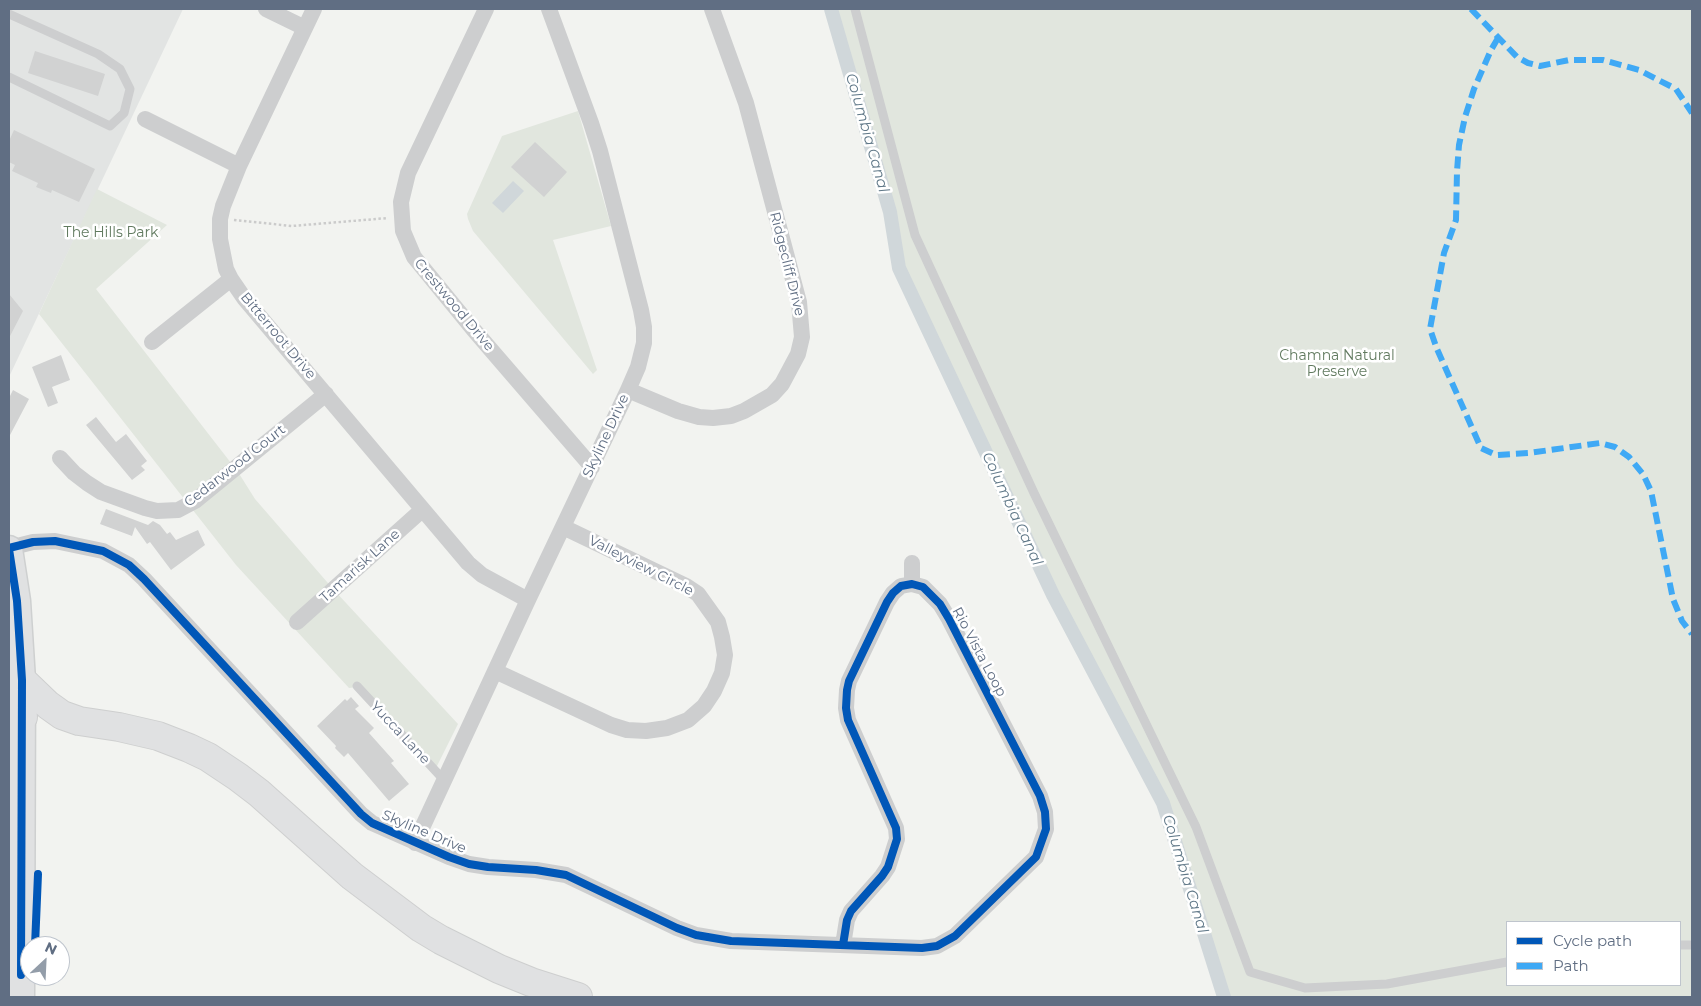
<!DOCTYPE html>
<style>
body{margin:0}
#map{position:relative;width:1701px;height:1006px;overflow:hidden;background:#f2f3f0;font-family:Montserrat,sans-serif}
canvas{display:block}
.frame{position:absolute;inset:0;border:10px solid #606e83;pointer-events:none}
.legend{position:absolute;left:1506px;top:921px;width:175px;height:65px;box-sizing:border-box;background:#fff;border:1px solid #bfc5cd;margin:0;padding:6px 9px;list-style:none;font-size:15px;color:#606e83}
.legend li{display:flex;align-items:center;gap:10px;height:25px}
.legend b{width:25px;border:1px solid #bfc5cd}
.north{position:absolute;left:20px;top:936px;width:50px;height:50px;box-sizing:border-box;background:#fff;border:1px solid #bfc5cd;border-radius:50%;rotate:25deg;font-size:14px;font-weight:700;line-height:20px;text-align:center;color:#606e83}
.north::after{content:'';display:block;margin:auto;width:18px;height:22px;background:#939da9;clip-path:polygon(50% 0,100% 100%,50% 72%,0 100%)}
</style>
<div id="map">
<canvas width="1701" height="1006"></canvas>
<div class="frame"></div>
<ul class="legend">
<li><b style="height:6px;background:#0057b8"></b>Cycle path</li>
<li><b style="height:6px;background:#3fa9f5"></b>Path</li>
</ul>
<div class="north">N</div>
</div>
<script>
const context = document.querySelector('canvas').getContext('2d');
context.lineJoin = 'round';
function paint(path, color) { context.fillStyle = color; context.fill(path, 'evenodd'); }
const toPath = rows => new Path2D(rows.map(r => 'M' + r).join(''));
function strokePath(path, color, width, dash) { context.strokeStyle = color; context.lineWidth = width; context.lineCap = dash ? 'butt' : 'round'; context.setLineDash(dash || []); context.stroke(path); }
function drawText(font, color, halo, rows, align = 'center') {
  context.font = font + ' Montserrat,sans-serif'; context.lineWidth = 5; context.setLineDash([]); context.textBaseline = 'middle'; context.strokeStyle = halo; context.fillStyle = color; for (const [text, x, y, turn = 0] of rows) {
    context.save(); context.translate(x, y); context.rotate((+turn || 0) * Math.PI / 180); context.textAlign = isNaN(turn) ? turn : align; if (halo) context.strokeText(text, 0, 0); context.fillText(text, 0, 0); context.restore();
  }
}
const built = toPath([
 [9,9,183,9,9,377]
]);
const green = toPath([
 [831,9,1692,9,1692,997,1222,997,1163,803,1053,595,899,268,890,212],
 [1507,922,1680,922,1680,985,1507,985],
 [578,111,611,226,553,240,597,370,593,374,473,231,468,219,467,214,502,136],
 [97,189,167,225,96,289,238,472,255,499,334,590,458,724,435,770,357,687,349,688,236,565,39,314]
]);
const water = toPath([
 [513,181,524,191,503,213,492,203]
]);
const canal = toPath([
 [831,9,890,212,899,268,1053,595,1163,803,1224,997]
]);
const building = toPath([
 [35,51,105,74,98,96,28,73],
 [14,130,95,169,79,202,52,190,51,193,36,187,38,183,12,171,15,165,9,162,9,141],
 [535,142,567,172,544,197,511,167],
 [9,294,23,311,9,338],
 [61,355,70,380,52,387,58,403,48,407,32,367],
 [13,390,29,399,9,437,9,398],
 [96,417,116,442,126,434,147,461,141,466,145,470,132,480,86,425],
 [106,509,148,525,153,521,160,525,167,534,170,532,176,540,198,530,205,545,171,570,150,542,147,544,135,527,132,536,100,524],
 [351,697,359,706,355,709,374,728,369,733,394,761,391,763,409,784,389,801,348,753,344,757,335,748,336,746,317,726,345,699,347,701]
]);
const path = toPath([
 [234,220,292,226,388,218]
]);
const lane = toPath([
 [855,9,915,235,1034,493,1196,827,1250,972,1305,988,1387,984,1507,962],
 [9,14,98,54,120,69,130,89,124,113,110,126,9,77],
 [357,686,443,779],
 [1680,945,1692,945]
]);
const street = toPath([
 [266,9,305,28],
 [314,9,239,166,223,206,220,219,220,239,226,269,231,279,244,298,468,563,482,575,528,600],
 [486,9,408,173,401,202,403,231,414,257,473,329,592,467],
 [145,119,239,166],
 [152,342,231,279],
 [628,390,678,411,699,417,713,418,731,416,744,411,772,395,782,384,798,354,802,337,799,302,746,103,712,9],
 [60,458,74,473,87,483,101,492,145,508,157,511,178,510,195,501,326,394],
 [9,548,33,542,55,541,103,551,129,565,144,579,361,814,372,823,449,857,469,864,488,867,536,870,566,875,677,928,696,935,731,941,922,948,937,946,955,936,1036,857,1046,829,1045,812,1040,796,949,619,940,604,923,587,912,584,901,586,893,593,887,602,849,681,847,690,846,708,848,720,896,828,897,839,888,867,882,876,851,911,847,920,843,945],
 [912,584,912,563],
 [297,622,422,510],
 [495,671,611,725,627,730,646,731,667,728,688,720,704,706,714,691,722,673,725,655,722,637,718,622,698,594,686,586,563,527],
 [415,843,528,600,628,390,638,367,644,343,644,327,641,310,600,151,591,123,549,9]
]);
const primary = toPath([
 [9,549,17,601,22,680,21,997]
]);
const highway = toPath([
 [22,680,48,705,62,715,79,721,119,727,158,736,189,748,208,757,238,777,259,793,352,876,421,928,441,940,499,969,531,982,578,997],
 [9,717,23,717],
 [9,868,21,887]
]);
const quiet = toPath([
 [1471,9,1517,57,1528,63,1540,66,1569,60,1603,60,1639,70,1676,89,1692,113],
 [1498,38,1491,50,1474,89,1465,117,1459,145,1457,171,1456,220,1444,253,1430,329,1437,349,1481,448,1496,455,1529,453,1600,443,1615,447,1629,457,1643,474,1651,491,1673,599,1682,621,1692,634]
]);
const cycleway = toPath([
 [9,548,33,542,55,541,103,551,129,565,144,579,361,814,372,823,449,857,469,864,488,867,536,870,566,875,677,928,696,935,731,941,922,948,937,946,955,936,1036,857,1046,829,1045,812,1040,796,949,619,940,604,923,587,912,584,901,586,893,593,887,602,849,681,847,690,846,708,848,720,896,828,897,839,888,867,882,876,851,911,847,920,843,945],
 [9,549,17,601,22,680,21,975],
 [35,946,38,874]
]);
const parkNames = [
 ["The Hills Park",111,233],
 ["Chamna Natural",1337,356],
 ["Preserve",1337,372]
];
const streetNames = [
 ["Ridgecliff Drive",787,264,76],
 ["Crestwood Drive",454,305,50],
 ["Bitterroot Drive",278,336,50],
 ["Skyline Drive",606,436,-65],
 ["Cedarwood Court",235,466,-38],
 ["Tamarisk Lane",360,566,-42],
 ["Valleyview Circle",641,566,27],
 ["Rio Vista Loop",979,652,62],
 ["Yucca Lane",400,733,47],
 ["Skyline Drive",424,832,23]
];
const waterNames = [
 ["Columbia Canal",867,133,74],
 ["Columbia Canal",1012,509,65],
 ["Columbia Canal",1185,874,73]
];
paint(built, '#e2e4e3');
paint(green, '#e1e6de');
paint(water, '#d0d7da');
strokePath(canal, '#d0d7da', 14);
paint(building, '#d1d2d2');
strokePath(primary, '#ced0d0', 29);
strokePath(highway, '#cecfcf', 30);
strokePath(path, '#cbcbcb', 2.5, [2.5, 2.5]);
strokePath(lane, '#cdcecf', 9);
strokePath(street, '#cdcecf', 16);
strokePath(primary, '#e0e1e2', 26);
strokePath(highway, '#e0e1e2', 28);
strokePath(quiet, '#3fa9f5', 6, [12, 6]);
strokePath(cycleway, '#0057b8', 8);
drawText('14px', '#617a5f', '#fff', parkNames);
drawText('14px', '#606e83', '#fff', streetNames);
drawText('italic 15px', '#607888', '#fff', waterNames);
</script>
